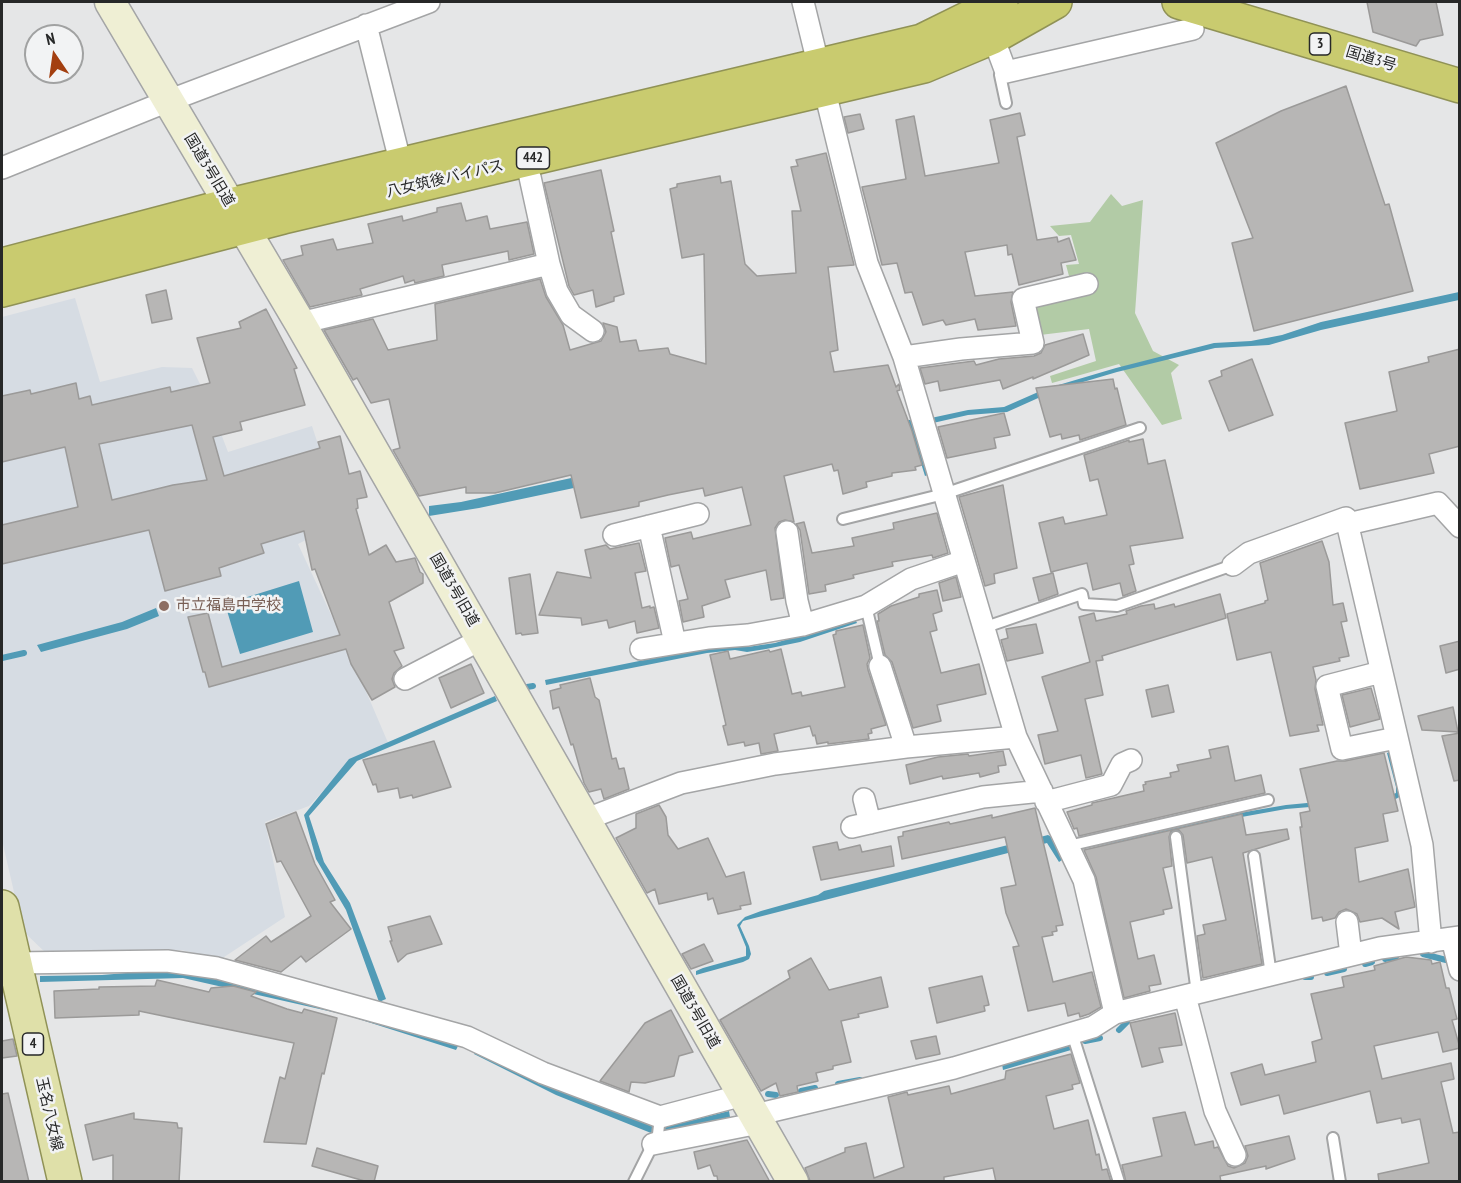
<!DOCTYPE html>
<meta charset="utf-8">
<style>
body{margin:0}
#map{position:relative;width:1461px;height:1183px;overflow:hidden;background:#e5e6e7;font-family:"PT Sans Narrow",sans-serif}
canvas{display:block}
.frame{position:absolute;inset:0;border:3px solid #272828;pointer-events:none}
.north{position:absolute;left:24px;top:24px;width:60px;height:60px;box-sizing:border-box;background:#f2f3f4;border:2px solid #a1a2a2;border-radius:50%;rotate:347deg;font-size:16px;font-weight:700;line-height:24px;text-align:center;color:#272828}
.north::after{content:'';display:block;margin:auto;width:21px;height:27px;background:#a33f10;clip-path:polygon(50% 0,100% 100%,50% 72%,0 100%)}
</style>
<div id="map">
<canvas width="1461" height="1183"></canvas>
<div class="frame"></div>
<div class="north">N</div>
</div>
<script>
const context = document.querySelector('canvas').getContext('2d');
context.lineJoin = 'round';
function paint(path, color) { context.fillStyle = color; context.fill(path, 'evenodd'); }
const toPath = rows => new Path2D(rows.map(r => 'M' + r).join(''));
function strokePath(path, color, width, dash) { context.strokeStyle = color; context.lineWidth = width; context.lineCap = dash ? 'butt' : 'round'; context.setLineDash(dash || []); context.stroke(path); }
function drawText(font, color, halo, rows, align = 'center') {
  context.font = font + ' "PT Sans Narrow","Noto Sans JP",sans-serif'; context.lineWidth = 5; context.setLineDash([]); context.textBaseline = 'middle'; context.strokeStyle = halo; context.fillStyle = color; for (const [text, x, y, turn = 0] of rows) {
    context.save(); context.translate(x, y); context.rotate((+turn || 0) * Math.PI / 180); context.textAlign = isNaN(turn) ? turn : align; if (halo) context.strokeText(text, 0, 0); context.fillText(text, 0, 0); context.restore();
  }
}
const built = toPath([
 [75,298,100,382,162,367,192,368,209,402,228,452,312,426,343,521,298,544,356,668,389,745,355,757,309,806,265,822,285,917,221,959,181,950,49,956,23,931,2,840,2,317]
]);
const green = toPath([
 [1111,194,1122,206,1143,200,1135,313,1153,351,1179,365,1171,373,1182,419,1162,425,1119,364,1052,383,1050,376,1096,361,1089,329,1040,335,1024,293,1069,276,1066,265,1079,264,1071,235,1059,236,1050,226,1090,222]
]);
const water = toPath([
 [1459,292,1459,300,1321,330,1269,345,1215,348,1117,372,1056,390,1007,412,968,415,933,423,931,418,968,410,1004,407,1045,389,1116,368,1214,343,1251,341,1282,335,1321,322],
 [915,419,933,473,925,476,911,431,588,485,479,508,429,516,429,506,461,502,585,475],
 [299,581,313,632,240,654,225,604],
 [156,608,159,616,127,629,41,652,37,645,122,622],
 [855,619,857,623,800,642,766,649,747,652,735,650,707,653,546,685,545,680,659,657,720,647,733,646,747,647,775,643],
 [495,696,497,701,357,761,309,816,324,862,350,903,386,999,379,1002,346,910,316,859,304,815,349,759],
 [1389,752,1393,752,1401,796,1394,800,1286,809,1236,818,1085,853,1084,850,1115,842,1245,812,1286,805,1391,795,1396,793,1396,787,1387,753],
 [1048,835,1055,839,1065,858,1059,862,1047,843,743,921,740,926,749,946,751,954,749,959,743,962,696,975,696,971,703,968,746,956,746,947,737,925,745,917,761,911,818,895,824,891],
 [162,970,190,973,352,1011,459,1044,456,1050,346,1015,183,978,40,982,40,976,102,975],
 [1069,1043,1071,1050,1003,1070,1002,1064],
 [477,1048,538,1077,652,1126,661,1128,729,1111,730,1117,662,1133,651,1133,556,1095,474,1054]
]);
const stream = toPath([
 [2,658,24,653],
 [527,687,533,686],
 [1423,954,1446,960],
 [1385,959,1396,957],
 [1365,964,1372,962],
 [1327,973,1344,969],
 [1305,977,1311,977],
 [1119,1030,1127,1022],
 [1085,1041,1100,1038],
 [838,1084,860,1080],
 [801,1091,815,1088],
 [768,1094,776,1095]
]);
const building = toPath([
 [1367,2,1436,2,1443,35,1420,40,1416,46,1373,32,1367,2],
 [1346,86,1385,205,1389,204,1413,291,1254,331,1232,243,1253,238,1216,143,1281,111,1346,86],
 [1020,113,1025,135,1017,137,1037,240,1057,237,1058,242,1069,238,1076,260,1061,263,1063,274,1019,285,1012,254,1008,255,1007,245,965,252,975,296,1013,292,1011,302,1016,326,978,330,975,319,946,325,943,320,923,325,912,292,905,293,897,263,882,265,862,187,906,179,896,120,914,116,925,176,999,163,990,120,1020,113],
 [860,114,864,129,848,133,844,117,860,114],
 [826,153,854,265,828,267,838,350,830,352,834,372,888,365,896,387,899,384,900,390,897,391,912,431,922,465,915,467,916,470,892,473,892,476,866,482,867,487,843,494,838,470,834,471,832,464,784,476,794,522,785,520,779,522,775,528,784,598,771,600,766,570,725,580,730,597,702,606,704,617,683,622,679,601,688,599,679,565,671,567,665,538,691,532,693,539,751,525,742,487,705,496,703,488,668,495,639,502,639,506,581,518,571,475,495,493,466,493,466,487,419,496,393,450,400,448,389,399,371,403,357,378,353,380,324,330,373,319,388,350,437,340,435,304,540,279,546,297,563,325,570,350,601,341,606,332,603,323,617,327,620,342,636,340,639,351,668,348,670,354,706,364,704,254,682,258,670,189,677,187,677,184,720,176,721,183,731,181,745,264,757,276,796,273,792,211,801,211,791,167,798,166,796,160,826,153],
 [601,170,614,231,611,232,624,294,614,297,614,301,596,307,593,290,574,295,569,286,544,183,601,170],
 [461,203,466,221,487,216,490,229,527,222,534,254,509,260,508,251,442,265,444,276,415,283,414,280,405,283,403,276,360,289,362,295,310,307,283,260,303,255,301,246,333,239,337,250,373,243,368,224,402,216,403,221,437,212,437,208,461,203],
 [166,290,172,319,152,323,146,295,166,290],
 [266,309,297,368,294,369,305,405,240,422,242,430,213,437,224,476,320,448,318,442,340,436,349,474,360,471,367,497,357,499,358,508,356,509,369,555,386,545,396,562,415,558,420,572,423,574,423,583,389,602,404,648,394,651,402,666,394,673,392,679,395,687,372,700,351,664,346,649,209,687,205,672,203,672,188,617,208,613,222,667,340,635,315,569,312,570,304,531,261,544,264,553,219,568,221,576,165,591,149,530,2,564,2,525,78,507,65,447,2,462,2,396,30,390,31,394,76,383,79,399,90,396,92,405,170,387,171,392,210,383,197,338,241,328,239,322,266,309],
 [192,425,207,480,173,485,112,500,99,444,192,425],
 [1083,334,1089,355,1033,379,1033,377,1003,389,1000,380,940,391,938,381,925,384,920,368,974,361,976,365,999,359,1034,356,1041,353,1045,345,1083,334],
 [1460,349,1460,446,1429,454,1434,473,1360,489,1345,423,1397,411,1389,372,1429,362,1428,357,1460,349],
 [1252,359,1273,415,1229,431,1209,381,1222,376,1221,371,1252,359],
 [1113,379,1115,389,1117,388,1126,425,1080,440,1079,435,1062,439,1061,434,1050,437,1036,388,1113,379],
 [1004,413,1010,435,994,438,996,448,947,458,938,427,1004,413],
 [1143,439,1148,464,1165,460,1183,538,1130,546,1134,564,1129,565,1136,591,1123,596,1120,583,1093,590,1087,563,1051,572,1039,523,1063,517,1065,524,1107,515,1098,479,1090,481,1084,455,1129,440,1129,442,1143,439],
 [1003,485,1017,568,994,574,995,583,985,586,959,497,1003,485],
 [937,513,948,553,933,558,932,555,892,562,893,566,853,575,854,578,825,585,826,591,809,594,800,530,796,524,804,522,812,553,854,546,852,538,894,529,893,523,937,513],
 [1322,541,1329,562,1333,605,1343,603,1347,621,1341,622,1349,656,1339,658,1340,661,1313,667,1316,680,1315,689,1323,725,1317,725,1319,731,1290,736,1271,652,1237,660,1227,614,1265,603,1265,601,1268,600,1260,563,1322,541],
 [639,543,646,571,635,573,642,608,650,606,650,608,654,607,659,628,637,633,635,621,609,628,607,620,582,625,581,618,539,615,557,572,591,578,585,550,606,545,610,549,639,543],
 [1053,573,1058,594,1039,601,1033,578,1053,573],
 [530,574,538,633,522,635,521,633,516,634,509,578,530,574],
 [956,577,961,597,943,601,939,583,956,577],
 [937,590,942,611,933,614,937,630,930,632,941,673,979,664,986,694,937,705,941,721,913,728,892,662,885,655,877,621,879,621,878,614,891,606,919,597,919,594,937,590],
 [1220,594,1226,618,1102,656,1103,660,1096,661,1103,695,1085,699,1102,774,1086,778,1081,755,1045,764,1038,735,1058,731,1042,677,1090,662,1079,617,1094,613,1096,621,1127,614,1126,611,1141,606,1154,604,1155,609,1174,604,1175,607,1220,594],
 [1036,624,1043,653,1007,661,1001,640,1008,638,1006,629,1036,624],
 [863,625,870,658,867,664,868,670,886,725,871,729,872,733,868,734,869,739,828,744,828,742,817,744,815,735,813,736,810,726,774,734,778,751,761,754,759,743,745,746,744,742,728,745,723,726,726,725,710,655,728,651,730,659,769,650,770,652,781,649,792,694,801,692,802,696,845,687,833,635,836,634,836,631,863,625],
 [1460,641,1460,669,1446,673,1440,646,1460,641],
 [471,664,484,693,451,708,439,678,471,664],
 [590,678,595,697,599,700,612,759,616,758,619,769,624,768,629,789,604,799,601,789,589,792,584,783,573,744,571,745,559,707,553,709,550,691,561,688,560,685,590,678],
 [1168,685,1174,712,1152,717,1146,690,1168,685],
 [1371,688,1380,719,1350,727,1342,695,1371,688],
 [1453,707,1458,732,1422,730,1418,716,1453,707],
 [1460,733,1460,780,1454,781,1442,736,1460,733],
 [434,741,451,787,413,798,412,795,400,798,398,788,378,792,376,784,373,785,363,760,434,741],
 [1228,746,1235,781,1261,775,1265,793,1079,836,1077,828,1074,829,1067,812,1092,805,1092,803,1144,791,1143,785,1146,784,1145,782,1171,777,1170,773,1179,771,1177,765,1211,758,1209,750,1228,746],
 [1003,751,1006,765,998,766,999,772,980,777,979,773,943,779,942,776,910,784,906,765,938,757,968,754,969,756,1003,751],
 [1384,753,1398,811,1383,814,1388,841,1355,848,1359,882,1408,869,1415,907,1395,912,1399,929,1382,918,1360,922,1357,914,1346,909,1339,912,1335,918,1323,921,1322,917,1312,919,1300,827,1302,827,1300,813,1310,811,1300,769,1337,761,1345,761,1384,753],
 [659,805,666,817,668,835,678,849,708,838,726,877,744,872,751,904,740,906,741,909,718,914,713,898,708,900,707,893,659,904,655,889,647,893,616,838,636,828,636,814,659,805],
 [1035,808,1063,925,1056,926,1057,931,1052,932,1053,935,1042,937,1053,982,1092,972,1101,1007,1089,1014,1080,1017,1079,1013,1068,1016,1065,1003,1028,1011,1013,947,1019,946,1006,913,1001,888,1016,885,1005,837,902,859,898,837,903,836,903,832,949,822,950,824,992,815,992,818,1035,808],
 [296,812,315,864,335,900,330,902,351,929,306,962,301,956,281,972,235,960,266,936,271,942,311,916,281,861,277,862,266,824,296,812],
 [1242,814,1246,835,1287,829,1289,839,1243,853,1262,964,1203,978,1197,936,1205,934,1203,925,1226,920,1212,857,1187,863,1183,835,1179,830,1174,830,1171,831,1169,837,1172,866,1163,868,1172,908,1163,910,1164,914,1130,922,1138,959,1154,955,1161,984,1149,986,1150,991,1124,998,1096,877,1084,850,1242,814],
 [837,842,839,850,860,845,862,852,891,846,894,866,821,880,813,847,837,842],
 [430,916,442,944,407,954,398,962,390,941,392,941,388,927,430,916],
 [704,944,713,961,691,969,682,954,704,944],
 [1406,957,1431,960,1432,964,1440,962,1446,988,1449,988,1457,1019,1452,1020,1460,1048,1443,1052,1438,1032,1374,1046,1382,1079,1451,1063,1454,1079,1441,1082,1453,1133,1460,1132,1460,1182,1379,1182,1378,1174,1429,1163,1420,1119,1402,1123,1401,1118,1377,1123,1370,1091,1284,1114,1279,1095,1241,1105,1231,1073,1262,1064,1265,1075,1316,1062,1312,1042,1322,1039,1311,994,1344,987,1342,977,1375,970,1374,966,1406,957],
 [811,958,829,990,881,977,888,1007,858,1014,859,1017,841,1021,851,1062,833,1066,833,1069,816,1073,818,1081,797,1086,798,1092,780,1096,776,1083,761,1091,720,1020,790,978,788,971,811,958],
 [982,976,989,1005,984,1006,985,1011,937,1023,929,988,982,976],
 [157,980,209,992,211,988,233,986,256,992,251,996,287,1009,302,1013,304,1009,337,1018,324,1074,322,1073,306,1144,264,1142,280,1077,285,1079,294,1043,139,1011,139,1015,55,1018,54,991,99,989,99,987,155,986,157,980],
 [671,1010,693,1052,679,1056,674,1076,645,1083,631,1082,629,1092,600,1081,645,1023,671,1010],
 [1175,1013,1182,1045,1159,1048,1163,1062,1142,1067,1130,1023,1175,1013],
 [936,1036,940,1054,916,1059,911,1041,936,1036],
 [13,1039,17,1056,2,1058,2,1041,13,1039],
 [1071,1054,1080,1083,1072,1085,1073,1089,1046,1096,1054,1129,1088,1120,1096,1155,1099,1154,1102,1170,1107,1169,1111,1182,996,1182,993,1168,944,1177,944,1182,810,1181,805,1168,845,1152,845,1148,866,1143,874,1178,904,1167,888,1097,907,1092,908,1095,949,1086,951,1094,1005,1079,1006,1071,1071,1054],
 [8,1093,29,1182,2,1182,2,1094,8,1093],
 [1185,1112,1195,1145,1213,1141,1214,1148,1218,1147,1228,1166,1234,1168,1245,1163,1248,1156,1245,1146,1289,1136,1295,1159,1266,1169,1266,1166,1220,1176,1221,1182,1126,1182,1122,1165,1162,1156,1153,1118,1185,1112],
 [134,1113,134,1119,177,1123,178,1128,182,1128,179,1182,113,1182,113,1155,93,1160,85,1125,134,1113],
 [747,1140,770,1182,718,1182,717,1176,714,1176,710,1165,698,1169,694,1152,747,1140],
 [317,1148,378,1166,374,1182,368,1182,312,1166,317,1148]
]);
const lane = toPath([
 [1006,103,1000,75,1006,72],
 [843,519,944,494,1140,428],
 [866,606,880,666],
 [983,628,1082,594,1084,604,1117,606,1233,565],
 [1176,837,1197,993],
 [1068,846,1268,800],
 [1254,856,1271,975],
 [1072,1033,1119,1182],
 [1333,1138,1340,1182],
 [634,1182,658,1134,660,1117]
]);
const street = toPath([
 [803,2,867,263,904,357,1016,737,1084,880,1115,1013],
 [366,25,401,165],
 [993,37,1006,72,1193,29],
 [2,168,168,101,429,2],
 [549,264,557,291,571,315,593,331],
 [300,323,549,264,530,177],
 [904,357,961,349,1033,343,1023,299,1087,284],
 [1348,524,1438,503,1460,527],
 [649,526,675,643],
 [787,532,797,601,803,625],
 [614,535,698,514],
 [1233,565,1249,553,1346,518,1422,845,1431,942],
 [641,649,709,638,748,635,803,625,866,606,911,579,964,561],
 [880,666,906,747],
 [1381,672,1327,686,1342,749,1396,738],
 [405,679,482,639],
 [864,799,870,823],
 [1046,802,1111,785,1122,764,1131,760],
 [597,815,681,783,775,764,906,747,1016,737],
 [852,827,983,797,1042,791],
 [1347,922,1351,955],
 [1452,939,1460,970],
 [14,963,167,961,217,968,467,1037,543,1073,660,1117,743,1095],
 [1185,996,1215,1111,1235,1155],
 [755,1115,954,1068,1093,1027,1115,1013,1380,948,1460,937],
 [653,1144,759,1123]
]);
const secondary = toPath([
 [110,2,300,323,793,1182]
]);
const primary = toPath([
 [2,907,65,1182]
]);
const highway = toPath([
 [1179,2,1460,86],
 [2,265,230,205,922,41,1001,2],
 [2,290,283,217,924,66,993,37,1055,2]
]);
const markers = [
 [164,606,6,"#8d6e63"]
];
const shields = [
 [1320,44,21],
 [533,158,33],
 [33,1044,21]
];
const shieldNames = [
 ["3",1320,44],
 ["442",533,158],
 ["4",33,1044]
];
const streetNames = [
 ["国道3号",1371,59,17],
 ["国道3号旧道",209,170,59],
 ["八女筑後バイパス",445,179,-13],
 ["国道3号旧道",454,590,60],
 ["国道3号旧道",695,1012,60],
 ["玉名八女線",49,1114,77]
];
const educationNames = [
 ["市立福島中学校",176,606]
];
paint(built, '#d6dce3');
paint(green, '#b2cba6');
paint(water, '#519bb6');
strokePath(stream, '#519bb6', 6);
paint(building, '#b7b6b5');
strokePath(building, '#9b9a99', 1.5);
strokePath(lane, '#a4a5a6', 14);
strokePath(street, '#a4a5a6', 24);
strokePath(secondary, '#a4a5a6', 33);
strokePath(primary, '#909256', 36);
strokePath(highway, '#909256', 36);
strokePath(lane, '#fff', 10);
strokePath(street, '#fff', 21);
strokePath(secondary, '#efefd4', 30);
strokePath(primary, '#dfe0a9', 33);
strokePath(highway, '#c9cb6f', 33);
for (const [x, y, r, color] of markers) { const dot = new Path2D(); dot.arc(x, y, r, 0, 2 * Math.PI); context.fillStyle = color; context.fill(dot); strokePath(dot, '#f2f3f4', 2); }
for (const [x, y, w] of shields) { const box = new Path2D(); box.roundRect(x - w / 2, y - 11, w, 22, 4.5); context.fillStyle = '#f2f3f4'; context.fill(box); strokePath(box, '#272828', 1.5); }
drawText('bold 14px', '#272828', null, shieldNames);
drawText('15px', '#272828', '#f2f3f4', streetNames);
drawText('15px', '#785e54', '#f2f3f4', educationNames, 'left');
</script>
